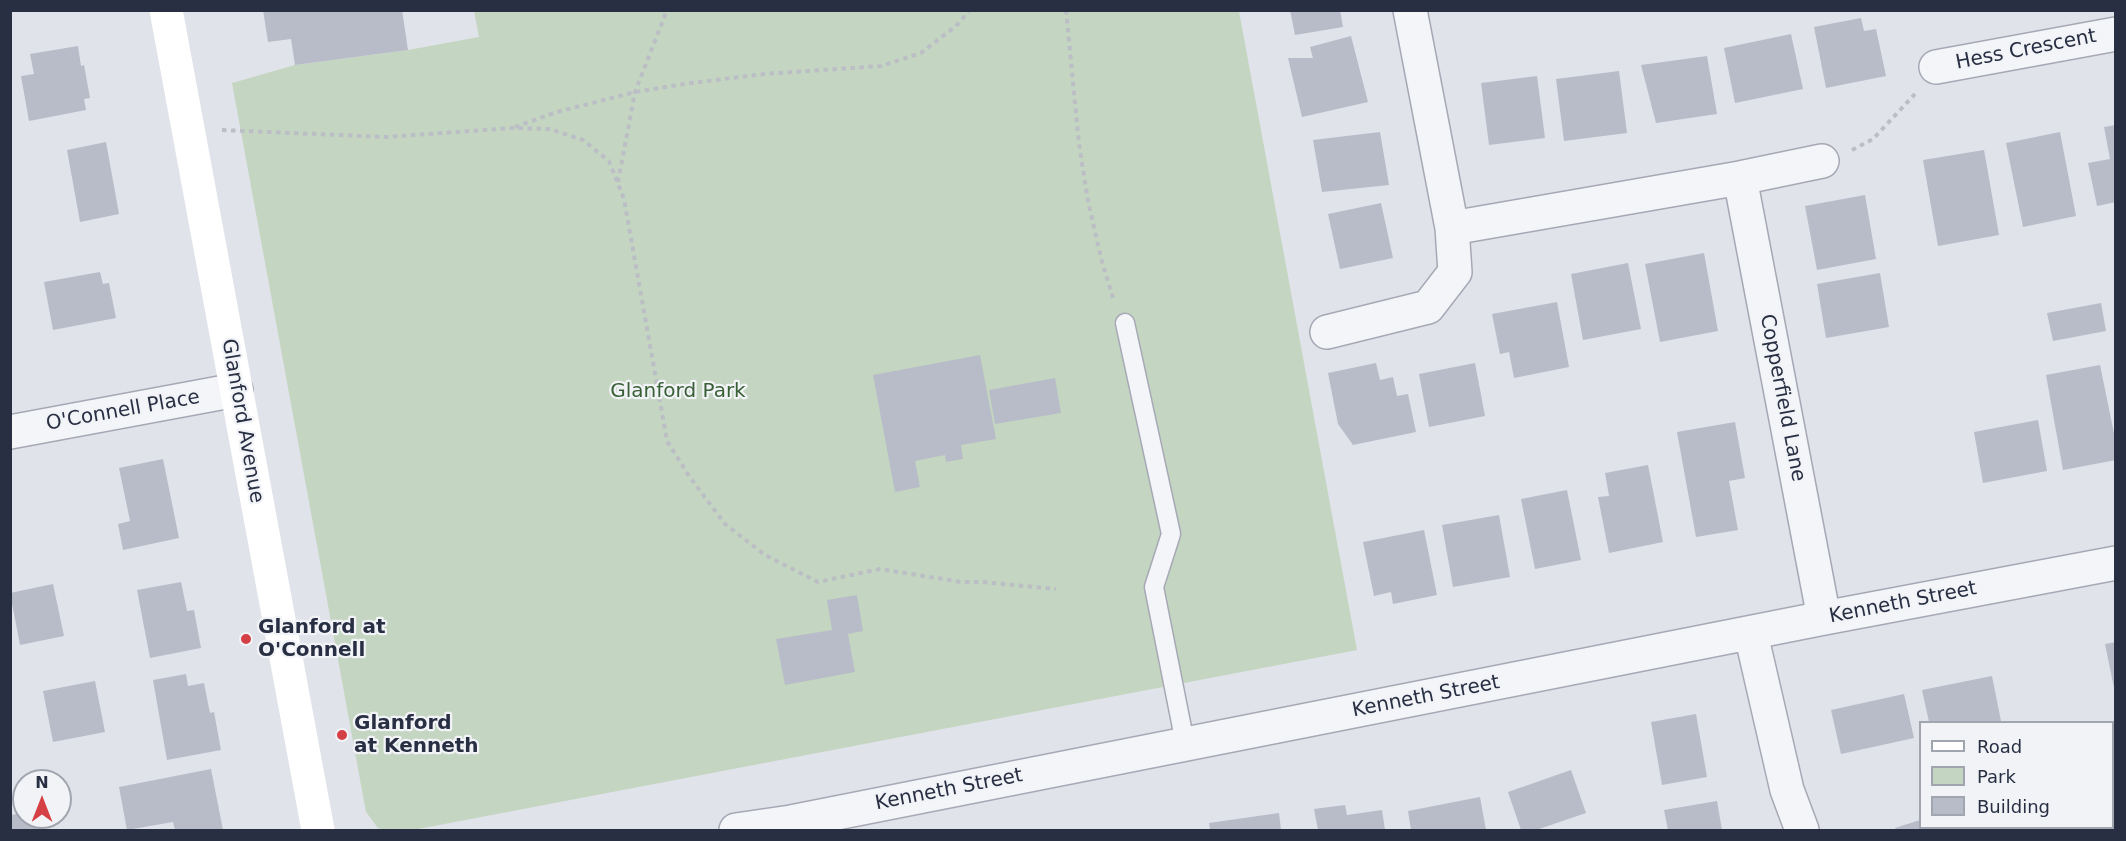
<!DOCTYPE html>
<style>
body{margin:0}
#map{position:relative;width:2126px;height:841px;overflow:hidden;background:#e1e3ea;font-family:"DejaVu Sans",sans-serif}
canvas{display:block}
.frame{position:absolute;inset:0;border:12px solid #282f43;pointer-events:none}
.legend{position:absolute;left:1919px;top:721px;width:195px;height:108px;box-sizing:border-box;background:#f1f3f7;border:2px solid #a1a5af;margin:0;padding:8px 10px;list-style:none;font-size:18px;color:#282f43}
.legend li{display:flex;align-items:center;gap:12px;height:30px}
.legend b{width:30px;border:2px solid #a1a5af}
.north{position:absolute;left:12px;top:769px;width:60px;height:60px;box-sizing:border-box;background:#f1f3f7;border:2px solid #a1a5af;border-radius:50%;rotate:0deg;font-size:16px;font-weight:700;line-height:24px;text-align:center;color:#282f43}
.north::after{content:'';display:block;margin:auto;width:21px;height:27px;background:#d54045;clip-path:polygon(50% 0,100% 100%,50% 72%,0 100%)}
</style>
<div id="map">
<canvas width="2126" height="841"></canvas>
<div class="frame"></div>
<ul class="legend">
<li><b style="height:8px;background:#fff"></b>Road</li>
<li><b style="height:16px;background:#c4d5c1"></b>Park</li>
<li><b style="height:16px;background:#b8bcc8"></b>Building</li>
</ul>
<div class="north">N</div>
</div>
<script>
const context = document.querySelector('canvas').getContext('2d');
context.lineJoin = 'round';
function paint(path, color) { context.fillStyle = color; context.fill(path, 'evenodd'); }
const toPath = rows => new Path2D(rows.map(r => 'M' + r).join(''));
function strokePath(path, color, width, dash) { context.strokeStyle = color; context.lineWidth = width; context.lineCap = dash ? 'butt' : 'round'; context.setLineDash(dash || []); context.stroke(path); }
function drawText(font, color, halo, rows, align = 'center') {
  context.font = font + ' "DejaVu Sans",sans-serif'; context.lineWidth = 4.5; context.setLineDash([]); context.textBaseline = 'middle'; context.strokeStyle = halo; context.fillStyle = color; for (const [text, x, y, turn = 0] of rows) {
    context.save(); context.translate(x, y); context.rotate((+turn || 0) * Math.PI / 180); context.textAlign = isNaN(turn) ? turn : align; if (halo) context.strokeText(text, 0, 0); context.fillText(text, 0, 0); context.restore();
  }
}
const green = toPath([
 [474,11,1239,11,1357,650,413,830,386,830,378,828,366,812,232,83,295,65,408,50,479,37]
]);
const building = toPath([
 [263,10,402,10,408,50,295,65,291,39,268,42],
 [1290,10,1340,10,1343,27,1295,35],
 [1861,18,1864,31,1876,29,1886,76,1826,88,1814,27],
 [1791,34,1803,89,1735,103,1724,48],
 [1351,36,1368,102,1302,117,1288,58,1313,58,1310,47],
 [78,46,81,66,84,65,90,98,84,99,86,110,29,121,21,76,34,74,30,54],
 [1707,56,1717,114,1656,123,1641,65],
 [1619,71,1627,133,1564,141,1556,79],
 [1537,76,1545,138,1489,145,1481,83],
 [2116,125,2116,202,2097,206,2088,163,2110,159,2104,127],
 [1380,132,1389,185,1322,192,1313,140],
 [2060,132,2076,216,2023,227,2006,143],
 [106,142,119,214,80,222,67,150],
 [1984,150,1999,235,1938,246,1923,160],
 [1865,195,1876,259,1817,270,1805,206],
 [1381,203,1393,258,1340,269,1328,214],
 [1704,253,1718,331,1660,342,1645,264],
 [1628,263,1641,329,1583,340,1571,274],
 [100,272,103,284,109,283,116,318,53,330,44,282],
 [1880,273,1889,327,1826,338,1817,284],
 [1557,302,1569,367,1514,378,1509,352,1500,354,1492,314],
 [2101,303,2106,331,2053,341,2047,313],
 [980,355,996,439,961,445,963,459,946,462,945,455,915,461,920,487,895,492,873,375],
 [1376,363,1380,380,1393,377,1397,396,1408,394,1416,432,1353,445,1338,424,1328,373],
 [1475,363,1485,416,1429,427,1419,374],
 [2100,365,2116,443,2116,460,2063,470,2046,375],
 [1055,378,1061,413,995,424,989,390],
 [2038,420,2047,471,1983,483,1974,432],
 [1735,422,1745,478,1729,481,1738,530,1696,537,1677,432],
 [163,459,179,538,123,550,118,524,130,521,119,468],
 [1648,465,1663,542,1609,553,1598,497,1609,496,1605,473],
 [1567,490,1581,560,1535,569,1521,499],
 [1499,515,1510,577,1453,587,1442,525],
 [1424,530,1437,595,1393,604,1391,592,1374,596,1363,542],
 [181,582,187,611,194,610,201,648,150,658,137,590],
 [53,584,64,636,20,645,10,593],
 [857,595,863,631,848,634,855,672,785,685,776,639,832,630,827,600],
 [2116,642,2116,688,2114,688,2105,644],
 [186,674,188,686,204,683,210,713,214,712,221,750,167,760,153,680],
 [1992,676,2001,721,1992,722,1929,722,1922,690],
 [95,681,105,732,53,742,43,691],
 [1904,694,1914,738,1841,754,1831,710],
 [1696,714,1707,777,1662,785,1651,722],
 [211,769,223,830,175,830,173,822,127,830,119,787],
 [1571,770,1586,813,1536,830,1521,830,1508,792],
 [1480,797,1486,830,1411,830,1408,811],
 [1717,801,1722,830,1668,830,1664,810],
 [1345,805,1347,815,1382,810,1385,830,1318,830,1314,809],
 [24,813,24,817,38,817,41,830,10,830,10,815],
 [1279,813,1281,830,1210,830,1209,823],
 [1920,820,1920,828,1949,828,1950,830,1896,830,1895,828]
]);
const path = toPath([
 [1066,10,1079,144,1088,201,1102,262,1114,301],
 [515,127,557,112,635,92,684,84,764,74,881,66,921,53,956,26,970,10],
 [222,130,386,137,512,128,550,129,583,140,609,161,624,199,667,441,689,476,725,524,765,555,818,582,880,569,961,582,982,582,1056,589],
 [1852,150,1873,139,1915,94],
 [618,182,635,92,667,10]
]);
const lane = toPath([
 [1125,323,1171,534,1154,587,1185,743]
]);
const street = toPath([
 [1936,67,2116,34],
 [1740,178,1824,618],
 [1452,228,1740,178,1822,161],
 [1327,332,1428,307,1455,272,1452,228,1410,10],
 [10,432,236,390],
 [1751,634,1787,790,1802,830],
 [736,830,791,822,1824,618,2116,563]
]);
const secondary = toPath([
 [166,10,318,830]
]);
const markers = [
 [246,639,6,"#d54045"],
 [342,735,6,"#d54045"]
];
const streetNames = [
 ["Hess Crescent",2026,50,-11],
 ["Copperfield Lane",1782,398,79],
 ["O'Connell Place",123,411,-10],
 ["Glanford Avenue",242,421,80],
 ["Kenneth Street",1903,603,-11],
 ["Kenneth Street",1426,697,-11],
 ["Kenneth Street",949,790,-11]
];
const parkNames = [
 ["Glanford Park",678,392]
];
const poiNames = [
 ["Glanford at",258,628],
 ["O'Connell",258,651],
 ["Glanford",354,724],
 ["at Kenneth",354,747]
];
paint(green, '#c4d5c1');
paint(building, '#b8bcc8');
strokePath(lane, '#a6a9b5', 21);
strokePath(street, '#a6a9b5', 36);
strokePath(path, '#bbbec5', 4, [4.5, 4.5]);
strokePath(lane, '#f4f5f8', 18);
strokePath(street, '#f4f5f8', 33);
strokePath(secondary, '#fff', 33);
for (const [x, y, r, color] of markers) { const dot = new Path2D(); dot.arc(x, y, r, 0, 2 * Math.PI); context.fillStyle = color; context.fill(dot); strokePath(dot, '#f1f3f7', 2); }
drawText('20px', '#282f43', '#f1f3f7', streetNames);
drawText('20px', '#385f35', '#f1f3f7', parkNames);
drawText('bold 20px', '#282f43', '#f1f3f7', poiNames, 'left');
</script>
